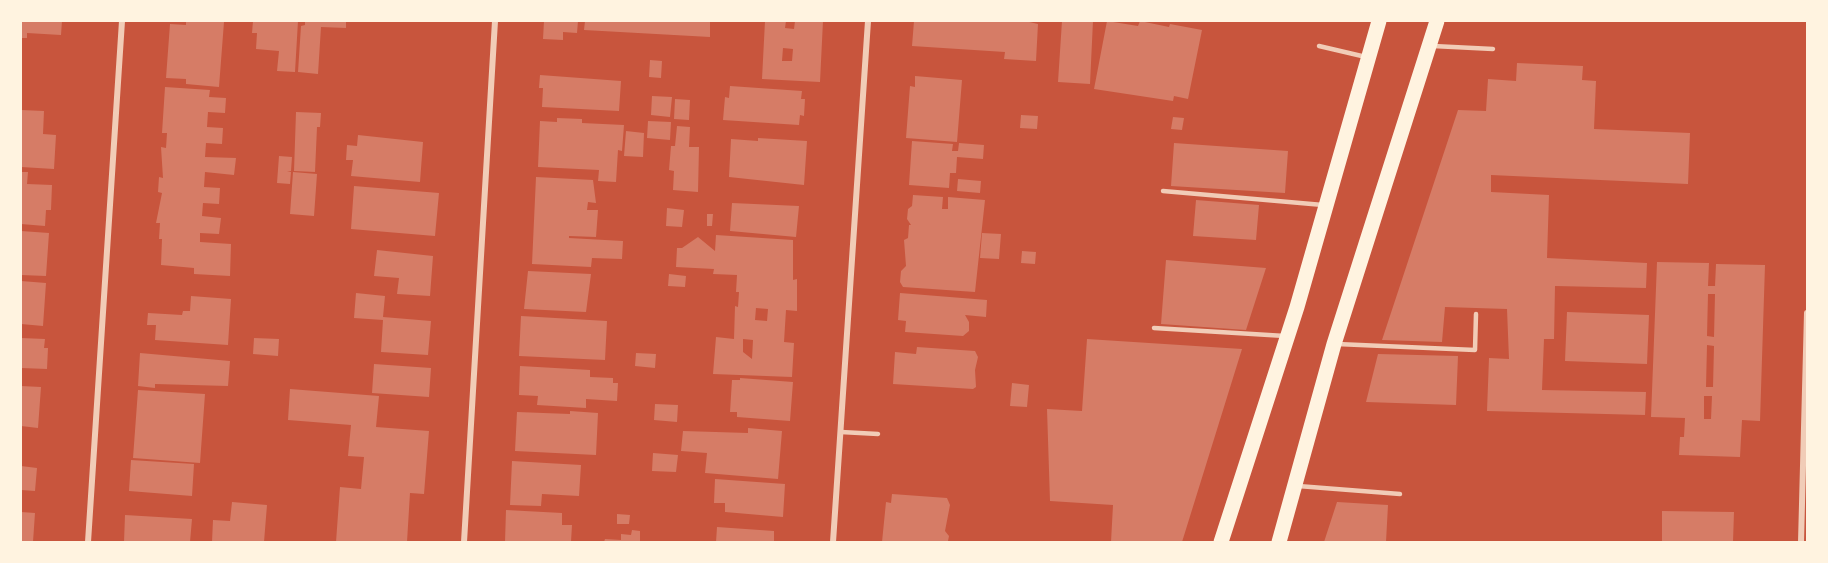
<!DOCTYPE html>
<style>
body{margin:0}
#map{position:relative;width:1828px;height:563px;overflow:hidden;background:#c8553d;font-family:"PT Serif",serif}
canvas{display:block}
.frame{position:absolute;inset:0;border:22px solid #fff3e0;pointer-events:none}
</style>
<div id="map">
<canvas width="1828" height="563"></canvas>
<div class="frame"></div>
</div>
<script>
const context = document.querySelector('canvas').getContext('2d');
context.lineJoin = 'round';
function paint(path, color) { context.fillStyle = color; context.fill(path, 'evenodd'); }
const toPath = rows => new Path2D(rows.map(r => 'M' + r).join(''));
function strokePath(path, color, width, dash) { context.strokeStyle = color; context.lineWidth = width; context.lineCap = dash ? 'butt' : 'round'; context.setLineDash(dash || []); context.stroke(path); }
const building = toPath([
 [21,21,62,21,61,35,27,33,27,38,21,38],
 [186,21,224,22,219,87,186,84,186,79,166,78,170,24,186,25],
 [253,21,298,21,295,72,277,71,279,51,256,49,257,33,252,33],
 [305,21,346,21,346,28,321,27,318,74,298,72,301,26,305,25],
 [544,21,578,21,577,33,563,32,563,40,543,39],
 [585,21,710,21,710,37,584,30],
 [765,21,786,21,785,28,794,29,795,21,823,21,820,82,762,79],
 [783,48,793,49,792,61,782,61],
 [914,21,1025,21,1038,24,1036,61,1004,59,1005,52,912,46],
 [1062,21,1093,21,1090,84,1058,82],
 [1107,21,1138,26,1140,21,1169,27,1170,24,1202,30,1188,99,1174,96,1173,101,1094,89],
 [650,60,662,61,661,78,649,77],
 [1517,63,1583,66,1582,80,1596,81,1594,129,1690,133,1688,184,1491,175,1491,192,1549,195,1547,258,1647,263,1646,288,1555,286,1554,339,1544,339,1542,390,1646,392,1645,415,1487,411,1489,358,1509,359,1507,309,1445,307,1442,342,1382,340,1458,110,1486,111,1488,79,1516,81],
 [540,75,621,81,619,111,542,107,543,88,539,88],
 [915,76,962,80,957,142,906,138,910,86,915,87],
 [730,86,802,91,801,99,805,99,804,116,800,115,799,125,723,120,725,97,729,98],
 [165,87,210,90,209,97,226,98,225,113,208,112,207,127,223,128,222,144,206,143,205,157,236,158,234,175,205,172,204,187,220,188,219,204,203,203,202,216,221,218,219,234,200,233,200,242,231,244,230,276,194,274,194,268,161,265,162,239,159,239,160,223,156,223,162,193,158,192,159,177,163,178,161,147,166,148,167,133,162,133],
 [652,96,672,97,670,117,651,115],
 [675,99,690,100,689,120,674,119],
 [21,110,44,111,43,134,56,135,54,169,21,167],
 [296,112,321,113,320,127,317,127,315,172,294,171],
 [1021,115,1038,116,1037,129,1020,128],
 [1173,117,1184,118,1182,130,1171,129],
 [557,118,582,119,582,123,624,125,622,151,618,150,616,182,598,181,599,170,538,167,540,121,557,122],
 [648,121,671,122,670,140,647,138],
 [677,126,690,127,689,147,699,147,698,192,673,190,674,171,669,170,671,146,675,146],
 [626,131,644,133,643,157,624,156],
 [358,135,423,142,420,182,351,176,353,160,346,160,347,145,357,146],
 [758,138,807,141,804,185,729,177,731,139,758,141],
 [912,141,953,144,952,151,958,151,959,143,984,145,983,159,957,157,956,173,950,173,949,188,909,185],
 [1174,143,1288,151,1285,193,1171,186],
 [279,156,292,157,291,171,287,171,291,172,290,184,277,183],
 [21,172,28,172,27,184,52,185,51,210,46,210,45,226,21,224],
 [293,172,317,174,314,216,290,214],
 [536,177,593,180,596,203,588,202,587,210,598,210,596,237,569,236,569,238,623,241,622,259,592,258,591,267,532,264],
 [958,179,981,181,980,193,957,191],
 [354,186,439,193,435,236,351,229],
 [913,195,943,197,942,209,948,209,948,197,985,200,975,292,903,287,900,282,901,271,906,266,904,240,908,238,909,225,911,225,907,219,908,209,912,206],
 [1196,200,1259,205,1256,240,1193,236],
 [732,203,799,206,796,237,730,231],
 [667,208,684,210,682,227,666,226],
 [707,214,713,214,712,226,707,226],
 [21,231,49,233,46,276,21,275],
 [982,233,1001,234,999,259,980,258],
 [716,235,793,240,793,280,797,279,797,311,786,310,784,342,794,343,792,377,713,374,716,337,734,339,735,306,738,307,739,292,736,292,737,275,713,274,714,269,676,267,677,248,682,248,698,237,715,251],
 [756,308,768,309,767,321,755,320],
 [743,339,753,340,752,359,743,352],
 [377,250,433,256,430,296,397,294,399,278,374,276],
 [1022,251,1036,252,1035,264,1021,263],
 [1166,260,1266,268,1246,330,1161,324],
 [1657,262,1709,263,1708,286,1715,286,1716,264,1765,265,1760,421,1742,420,1740,457,1679,455,1680,437,1684,437,1685,418,1651,417],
 [1708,294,1715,294,1714,337,1707,336],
 [1707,345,1714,346,1713,387,1706,387],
 [1704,396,1712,396,1711,419,1704,419],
 [528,271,591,274,586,312,524,309],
 [669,274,686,276,685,287,668,286],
 [21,281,46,283,43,326,21,324],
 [356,293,385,296,383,317,431,321,428,355,381,352,383,320,354,318],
 [900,293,987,300,986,317,965,315,969,322,969,331,963,336,905,332,906,321,898,320],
 [191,296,231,299,228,345,155,340,156,325,147,325,148,313,182,315,183,311,190,311],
 [1567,312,1649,315,1647,364,1565,361],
 [521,316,607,321,605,360,519,356],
 [21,338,45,339,44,348,48,348,47,369,21,368],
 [254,338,279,339,278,356,253,354],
 [1087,339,1242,349,1182,542,1111,542,1113,505,1050,501,1047,409,1082,411],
 [917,347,975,351,978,357,975,370,976,387,973,389,893,384,895,352,916,354],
 [140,353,230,361,228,386,155,384,155,388,138,386],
 [636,353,656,354,655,368,635,366],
 [1378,354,1458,356,1456,405,1366,402],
 [374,364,431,368,429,397,372,393],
 [520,366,590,370,590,377,613,378,613,383,618,383,617,401,586,399,586,408,537,405,538,396,519,395],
 [740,378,793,382,790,421,737,417,737,412,730,412,732,380,740,380],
 [1012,383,1029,385,1027,407,1010,406],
 [21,386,41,387,38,428,21,426],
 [290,389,379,396,376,427,429,431,424,494,410,493,407,542,336,542,340,487,361,489,364,457,348,456,351,425,288,420],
 [138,390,205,394,200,463,133,458],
 [655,404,678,405,677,422,654,420],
 [570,411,598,413,596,455,515,451,517,412,570,414],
 [748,428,782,431,778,479,705,473,707,453,681,451,683,431,748,433],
 [653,453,678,455,676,472,652,471],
 [131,460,194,464,192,496,129,491],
 [512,461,581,465,579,496,542,494,541,506,510,505],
 [21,466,37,468,35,491,21,490],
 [715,479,785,484,783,517,725,512,725,503,714,503],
 [892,494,947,498,950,505,945,531,949,536,948,541,882,542,886,502,891,503],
 [232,502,267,505,264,542,212,542,213,520,230,521],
 [1337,502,1388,505,1386,542,1324,542],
 [506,510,562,513,562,525,572,525,571,542,505,542],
 [1662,511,1734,512,1733,542,1662,542],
 [21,512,35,513,33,542,21,542],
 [617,514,630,515,629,524,617,524],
 [125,515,192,519,190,542,124,542],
 [717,527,774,531,774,542,716,542],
 [632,530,640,531,640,542,604,542,605,539,621,540,621,534,631,535]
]);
const service = toPath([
 [1319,46,1366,57],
 [1433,46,1493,49],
 [1163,191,1323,205],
 [1154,328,1285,336],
 [1337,344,1475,350,1476,314],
 [841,432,878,434],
 [1298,486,1400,494]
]);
const minor = toPath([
 [88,542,122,21],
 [464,542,495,21],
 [833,542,868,21],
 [1801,542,1807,313]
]);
const primary = toPath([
 [1221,542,1297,307,1379,21],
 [1279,542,1334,344,1437,21]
]);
paint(building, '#d67c66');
strokePath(service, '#f1ccb7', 4.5);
strokePath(minor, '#f1ccb7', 6);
strokePath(primary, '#fff3e0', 15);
</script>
